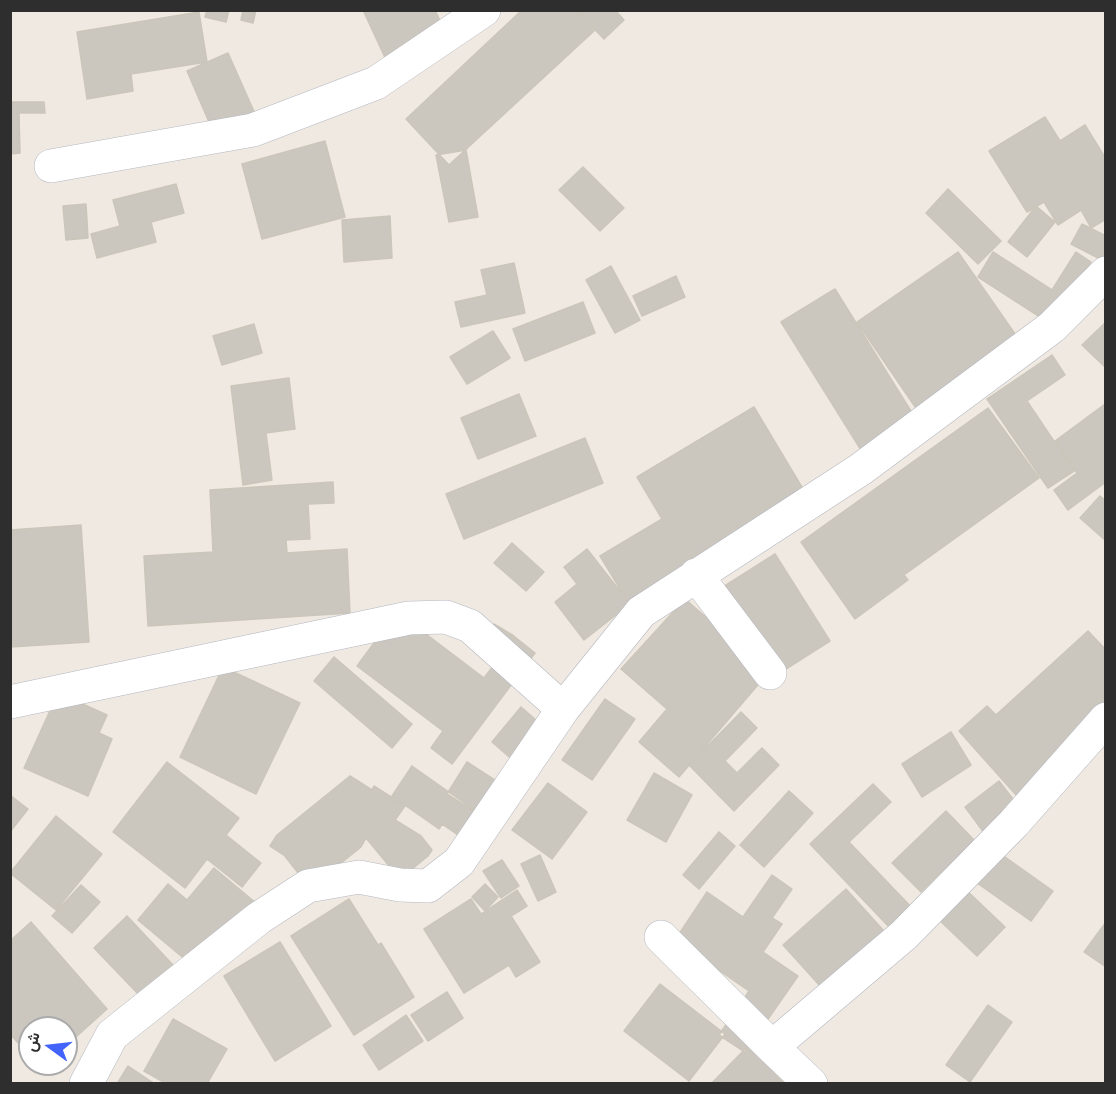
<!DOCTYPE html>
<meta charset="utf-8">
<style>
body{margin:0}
#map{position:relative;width:1116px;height:1094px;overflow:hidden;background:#efe9e1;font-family:Karla,Vazirmatn,sans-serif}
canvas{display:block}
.frame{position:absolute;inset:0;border:12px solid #2e2e2e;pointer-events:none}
.north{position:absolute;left:18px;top:1016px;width:60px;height:60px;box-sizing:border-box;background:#fff;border:2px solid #ababab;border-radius:50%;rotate:285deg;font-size:16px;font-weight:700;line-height:24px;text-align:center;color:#2e2e2e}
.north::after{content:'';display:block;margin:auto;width:21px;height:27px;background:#4264fb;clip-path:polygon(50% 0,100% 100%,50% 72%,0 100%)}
</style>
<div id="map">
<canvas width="1116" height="1094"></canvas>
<div class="frame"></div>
<div class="north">ش</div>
</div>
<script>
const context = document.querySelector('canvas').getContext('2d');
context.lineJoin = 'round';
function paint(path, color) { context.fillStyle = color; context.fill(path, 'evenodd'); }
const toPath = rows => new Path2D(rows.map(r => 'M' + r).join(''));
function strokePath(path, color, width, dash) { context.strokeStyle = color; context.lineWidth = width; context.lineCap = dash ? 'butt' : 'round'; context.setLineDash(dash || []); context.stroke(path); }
const building = toPath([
 [207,10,229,10,226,22,205,17,207,10],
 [243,10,256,10,253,23,241,20,243,10],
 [363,10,435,10,447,36,388,64,363,10],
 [522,10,575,10,594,31,449,165,406,119,522,10],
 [576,10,615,10,624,20,604,39,576,10],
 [199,12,207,62,131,74,133,91,87,99,77,32,199,12],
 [228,53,260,125,218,143,187,71,228,53],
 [10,102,44,102,45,113,19,113,20,153,10,154,10,102],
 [1045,117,1060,141,1085,125,1106,159,1106,219,1091,228,1081,210,1058,225,1044,202,1027,212,989,151,1045,117],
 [325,141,345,217,262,239,242,164,325,141],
 [466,150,478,217,449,222,436,155,466,150],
 [583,167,624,208,600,231,559,190,583,167],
 [176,184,184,213,151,222,156,242,97,258,91,234,120,226,113,200,176,184],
 [948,189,1001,241,978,264,926,213,948,189],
 [86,204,88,238,66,240,63,206,86,204],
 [1036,206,1055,222,1027,257,1008,242,1036,206],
 [390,216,392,258,344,262,342,220,390,216],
 [1082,224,1106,236,1106,262,1071,244,1082,224],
 [958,252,1022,344,920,414,857,322,958,252],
 [993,252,1052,290,1076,252,1091,262,1051,324,978,277,993,252],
 [514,263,525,313,461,327,455,302,487,295,481,270,514,263],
 [611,266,640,320,615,333,586,280,611,266],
 [676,276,685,297,642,316,633,296,676,276],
 [835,289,914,416,861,450,781,322,835,289],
 [583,302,595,333,525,361,513,329,583,302],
 [1106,322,1106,368,1082,345,1106,322],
 [254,324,262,353,222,365,213,336,254,324],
 [493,331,510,358,467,384,450,357,493,331],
 [1052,355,1065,375,1027,401,1074,471,1048,488,987,399,1052,355],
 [289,378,295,429,266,433,272,480,243,485,231,386,289,378],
 [519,394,536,436,478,459,461,418,519,394],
 [1105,404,1106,482,1068,510,1054,490,1077,473,1055,441,1105,404],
 [754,407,809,499,631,607,600,556,662,519,637,477,754,407],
 [988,408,1039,478,904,575,908,580,855,619,801,542,988,408],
 [585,438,603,483,464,539,446,494,585,438],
 [333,482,334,503,308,504,310,539,286,540,287,553,347,549,350,613,148,626,144,556,213,552,210,490,333,482],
 [1100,496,1106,501,1106,541,1080,518,1100,496],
 [81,525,89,642,10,647,10,530,81,525],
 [512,543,544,572,526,591,494,563,512,543],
 [587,549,630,604,584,640,555,602,577,584,564,567,587,549],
 [775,554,830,641,778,674,723,587,775,554],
 [685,599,769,672,679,777,639,742,667,709,621,669,685,599],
 [397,612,484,678,515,637,535,653,452,764,431,748,443,731,357,666,397,612],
 [494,624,514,636,504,654,484,643,494,624],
 [1088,631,1106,650,1106,716,1017,796,959,731,987,706,996,715,1088,631],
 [334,657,412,724,392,748,314,681,334,657],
 [223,667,300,703,256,794,180,757,223,667],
 [58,693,107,715,99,733,112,739,88,796,24,768,58,693],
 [605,699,635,719,592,780,562,760,605,699],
 [521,707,544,727,515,762,492,742,521,707],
 [741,712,757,728,725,761,737,773,762,748,779,765,734,811,689,765,741,712],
 [951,732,971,765,922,797,902,764,951,732],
 [167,762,239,818,226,835,261,863,242,887,207,859,185,888,113,832,167,762],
 [467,762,510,790,491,822,447,794,467,762],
 [412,766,487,819,471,844,442,824,439,829,392,796,412,766],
 [654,773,692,795,666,842,627,820,654,773],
 [350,776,372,790,374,786,405,806,395,820,421,836,432,850,428,856,400,879,366,838,361,847,310,888,284,855,270,846,277,835,350,776],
 [999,781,1023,812,988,838,965,807,999,781],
 [548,783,587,812,552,859,512,830,548,783],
 [873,784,891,802,849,842,914,910,892,930,810,844,873,784],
 [789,791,813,813,764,867,740,845,789,791],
 [10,795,28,809,10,832,10,795],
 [946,811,974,840,921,892,892,863,946,811],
 [56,816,102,854,56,910,10,873,56,816],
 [719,832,735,846,699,889,683,875,719,832],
 [998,852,1053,891,1031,921,977,883,998,852],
 [540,855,556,892,538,901,521,864,540,855],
 [502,860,519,886,501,898,483,871,502,860],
 [214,868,256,903,199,971,138,920,168,884,187,900,214,868],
 [772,875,792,889,772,918,782,924,763,952,798,976,745,1052,719,1035,749,991,675,940,707,892,743,917,772,875],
 [485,884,498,897,485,911,472,897,485,884],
 [81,885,100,902,72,933,52,916,81,885],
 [964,888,1005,927,977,956,936,917,964,888],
 [846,889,893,941,831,998,783,945,846,889],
 [517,890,527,906,511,916,540,962,516,977,509,965,464,993,424,929,471,899,481,914,517,890],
 [349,899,378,945,381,943,414,997,354,1035,291,936,349,899],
 [127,916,174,966,142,998,94,948,127,916],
 [31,922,107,1009,66,1046,66,1028,30,1028,30,1056,10,1034,10,941,31,922],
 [1106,922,1106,967,1084,952,1106,922],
 [280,942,331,1026,275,1061,224,976,280,942],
 [660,984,725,1034,689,1081,624,1031,660,984],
 [447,992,463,1018,428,1041,411,1015,447,992],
 [988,1005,1012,1022,970,1082,946,1065,988,1005],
 [406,1015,423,1041,379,1070,363,1045,406,1015],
 [173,1019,227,1049,207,1084,167,1084,144,1071,173,1019],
 [747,1047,785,1084,711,1084,747,1047],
 [128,1066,155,1084,117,1084,128,1066]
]);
const street = toPath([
 [51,166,253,130,376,83,484,10],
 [696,575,770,673],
 [10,702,409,618,446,617,470,626,563,709],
 [661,937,772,1047],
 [86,1084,112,1035,259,918,308,886,359,877,400,885,428,886,459,862,563,709,641,612,861,469,1052,327,1106,273],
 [811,1084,772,1047,904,935,1014,823,1106,719]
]);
paint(building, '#cbc7bf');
strokePath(building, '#cbc5ba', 1.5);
strokePath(street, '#b4b7c1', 34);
strokePath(street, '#fff', 33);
</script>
